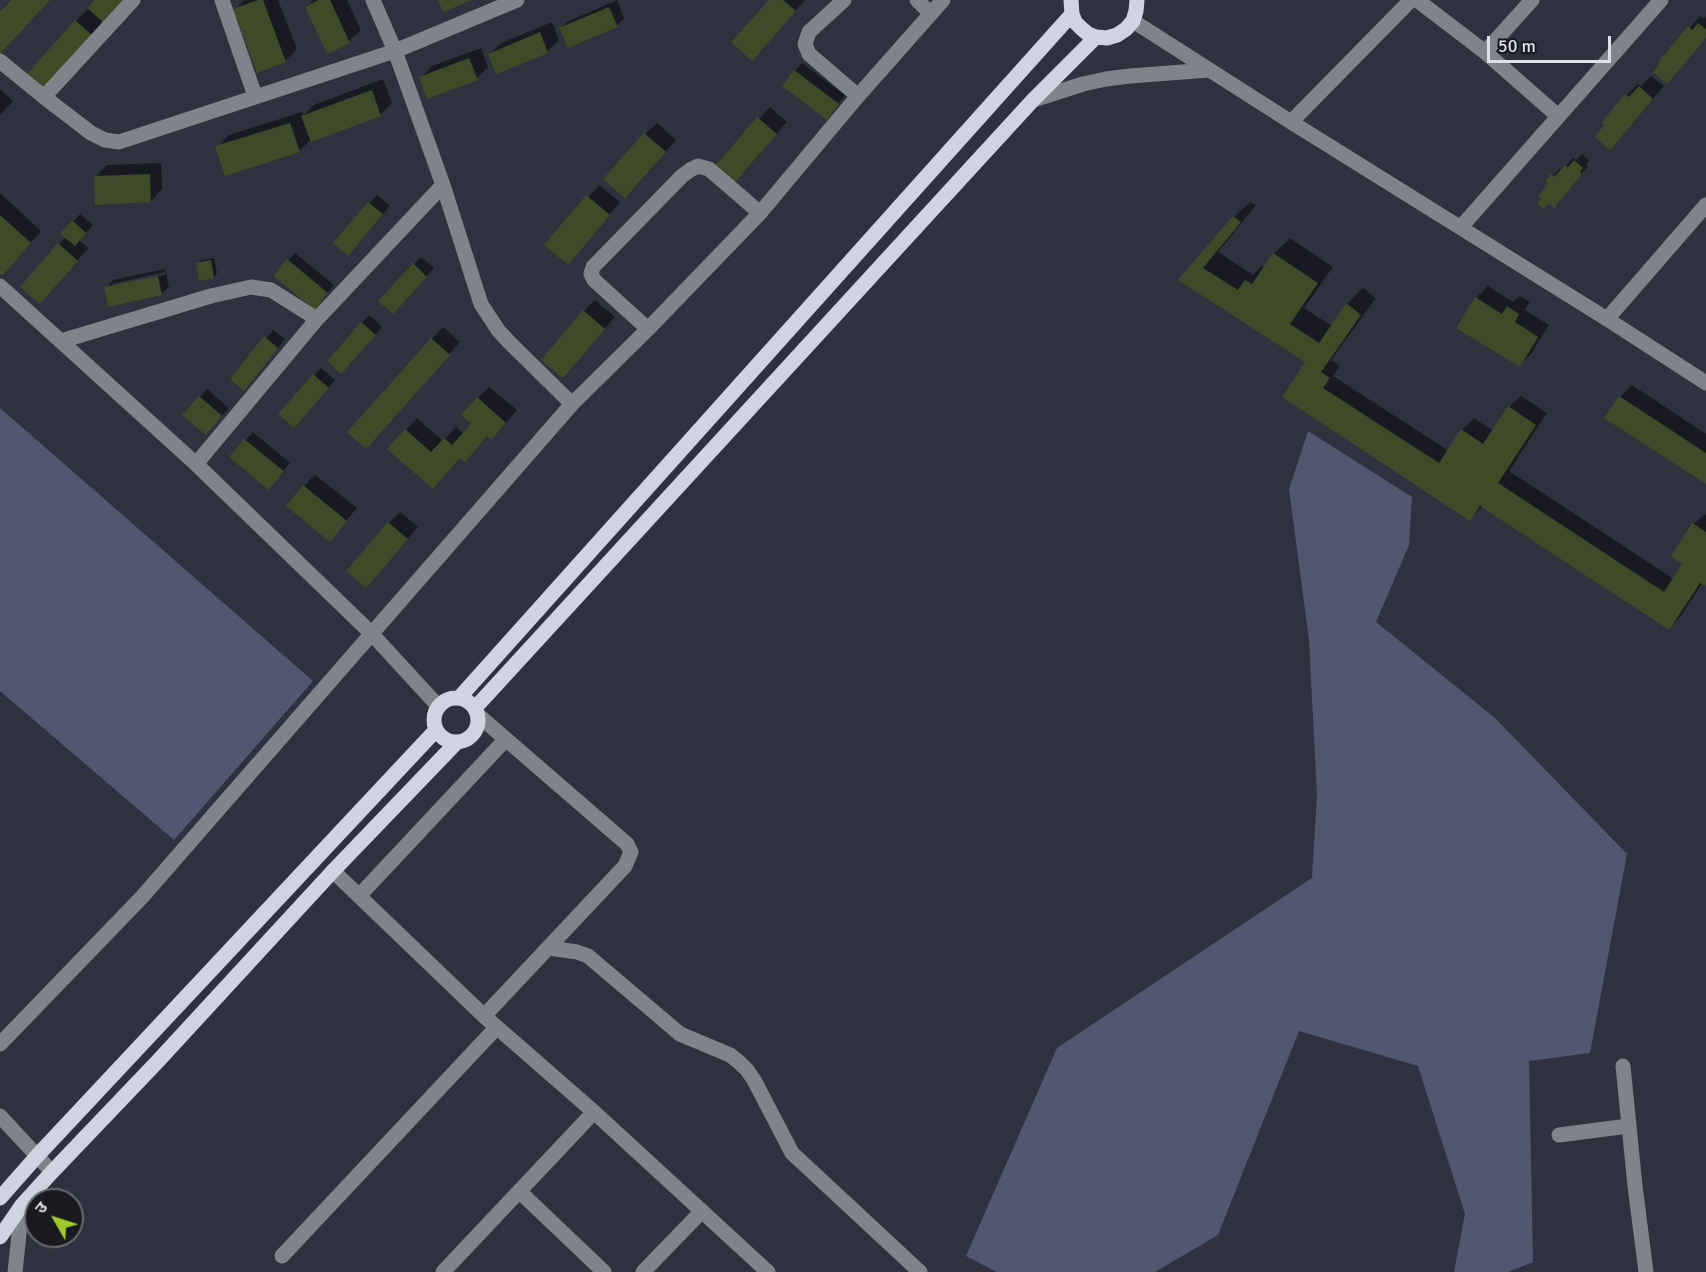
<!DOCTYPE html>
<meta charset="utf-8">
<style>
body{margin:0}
#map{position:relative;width:1706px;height:1272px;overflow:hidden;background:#2f323e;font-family:Signika,"Noto Sans Devanagari",sans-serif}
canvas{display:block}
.north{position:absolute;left:24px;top:1188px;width:60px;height:60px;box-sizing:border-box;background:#191a20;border:2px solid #686a70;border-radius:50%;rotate:309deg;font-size:16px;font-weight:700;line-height:24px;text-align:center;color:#dee1e8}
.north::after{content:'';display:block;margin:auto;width:21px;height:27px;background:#a0c92b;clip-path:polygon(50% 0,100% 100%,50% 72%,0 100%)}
.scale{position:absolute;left:1487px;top:36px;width:124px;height:27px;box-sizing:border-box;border:3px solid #dee1e8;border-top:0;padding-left:8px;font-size:18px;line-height:21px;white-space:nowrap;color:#dee1e8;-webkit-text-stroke:4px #191a20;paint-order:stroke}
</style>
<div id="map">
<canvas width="1706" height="1272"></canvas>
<div class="north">उ</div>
<div class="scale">50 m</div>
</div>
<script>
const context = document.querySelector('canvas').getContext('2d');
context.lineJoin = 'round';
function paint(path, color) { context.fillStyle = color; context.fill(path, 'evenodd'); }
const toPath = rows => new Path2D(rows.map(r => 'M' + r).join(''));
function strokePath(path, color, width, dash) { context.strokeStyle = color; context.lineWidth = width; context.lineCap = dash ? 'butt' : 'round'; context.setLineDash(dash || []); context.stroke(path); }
const green = toPath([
 [0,408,313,681,174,840,0,691],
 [1308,431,1412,497,1409,545,1376,622,1495,718,1627,854,1590,1053,1529,1061,1533,1262,1508,1272,1454,1272,1465,1214,1418,1066,1299,1031,1218,1235,1155,1272,997,1272,966,1256,1057,1048,1312,878,1317,795,1309,640,1289,489]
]);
const shadow = toPath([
 [96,0,122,0,101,22,102,23,56,76,76,21],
 [244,0,278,0,297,49,285,61,235,10],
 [313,0,347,0,361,30,349,41,306,7],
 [617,0,624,18,617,26,561,28,569,21],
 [771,0,805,0,764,47],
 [1700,16,1704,19,1706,17,1706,38,1667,82,1663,64,1660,62],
 [552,22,559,40,548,51,497,72,489,55,501,43],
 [481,48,488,67,477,78,421,78,432,66],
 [802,63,845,95,834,110,795,71],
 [1651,76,1664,86,1621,136,1626,95,1638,84,1641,86],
 [383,79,392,103,381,114,311,140,311,139,299,151,217,147,229,135,302,112,303,116,314,105],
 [0,89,13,101,0,115],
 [770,107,787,122,746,169,717,165],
 [657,123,676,140,637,185,645,134],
 [1582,154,1589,160,1586,164,1588,166,1562,198,1548,182,1560,168,1562,170,1573,158,1576,160],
 [161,163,162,189,151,201,95,177,107,165],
 [599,185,620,202,579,251,547,245],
 [0,193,41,231,13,262,0,272],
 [377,195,390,206,356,246,335,243],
 [1250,202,1256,205,1218,252,1253,275,1262,266,1265,268,1274,254,1290,238,1333,267,1304,308,1332,326,1347,304,1363,288,1376,298,1331,360,1340,366,1333,376,1449,451,1462,430,1474,418,1493,431,1509,407,1521,396,1547,413,1509,471,1674,579,1684,563,1693,524,1706,514,1706,585,1703,582,1681,616,1669,628,1483,506,1470,519,1284,397,1307,361,1181,280,1234,217],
 [80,214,93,225,79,240,88,248,52,291,59,244,66,237,73,222],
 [295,253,334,285,322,300,288,260],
 [421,257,434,268,400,305,414,264],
 [214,258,217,273,214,277,198,264,201,260],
 [165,269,169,287,161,294,106,288,113,280],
 [165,272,165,275,112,287,112,284],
 [1488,286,1513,302,1520,296,1530,302,1525,310,1549,325,1531,354,1519,365,1476,298],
 [595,300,615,317,563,376,584,311],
 [369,315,382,327,349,365,329,361],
 [443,327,460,342,377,436,432,339],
 [273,330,285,339,251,381,232,379],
 [321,368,335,380,302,419,314,375],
 [1632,385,1706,434,1706,482,1620,397],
 [489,387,517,410,503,426,488,435,465,460,461,457,444,476,406,430,417,418,443,441,456,427,464,434,473,423,478,398],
 [207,389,229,408,213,426,184,415],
 [253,432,290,463,276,480,231,457],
 [315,475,357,508,330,540,304,486],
 [400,512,418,527,366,586,389,523]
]);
const building = toPath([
 [12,0,50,0,0,54,0,12],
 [94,0,123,0,103,22,87,8],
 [258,0,263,0,286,62,257,73,233,9],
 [318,0,330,0,350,43,327,54,305,7],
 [438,0,472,0,443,12],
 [769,0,783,0,796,11,752,61,731,42],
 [609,7,618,27,568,48,559,28],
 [75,20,92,35,45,89,27,74],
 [1698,23,1706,29,1706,38,1667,84,1653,72,1660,64,1658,62,1688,26,1692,30],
 [540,32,548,53,496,74,488,54],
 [469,58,478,80,427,99,419,77],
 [794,70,839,104,827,120,782,86],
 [1639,86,1653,99,1610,150,1595,137,1604,125,1601,123,1625,94,1629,97],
 [372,90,381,116,311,142,301,116],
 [757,117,777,134,734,183,715,166],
 [290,123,300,152,225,176,215,146],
 [644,133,666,152,625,198,603,179],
 [1574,160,1583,168,1580,172,1582,174,1554,208,1549,203,1544,209,1537,203,1541,198,1538,196,1548,184,1545,182,1551,174,1554,177,1565,165,1568,167],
 [150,174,151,202,95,205,94,176],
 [586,195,610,215,568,265,544,245],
 [368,202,383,214,348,256,333,243],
 [0,215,31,243,2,276,0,274],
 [1233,216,1241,222,1203,268,1238,290,1245,280,1252,284,1273,253,1318,283,1290,324,1319,343,1346,303,1361,315,1321,372,1330,378,1323,388,1439,463,1461,429,1483,444,1508,406,1536,425,1498,483,1664,592,1682,564,1671,556,1692,523,1706,532,1706,586,1700,583,1669,630,1480,506,1470,521,1282,397,1305,362,1178,280],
 [72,220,86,233,75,246,60,234],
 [58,243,78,261,40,304,20,287],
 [287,259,328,293,315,310,273,276],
 [211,260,214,278,199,281,196,263],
 [413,263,427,277,393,314,378,301],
 [158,276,162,295,108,307,104,287],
 [1475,297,1502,314,1507,306,1519,314,1515,322,1538,337,1520,367,1456,328],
 [583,310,605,329,563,378,541,360],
 [361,322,376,335,341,374,327,361],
 [264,336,278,348,244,391,230,379],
 [431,338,450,355,366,449,347,432],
 [313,374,329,388,294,428,278,414],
 [199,396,222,416,206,435,182,415],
 [1619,396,1706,453,1706,484,1604,418],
 [477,397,506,423,491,440,487,436,465,462,460,458,433,489,387,449,405,429,431,452,444,438,452,445,471,424,461,415],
 [244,439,284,471,269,490,229,457],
 [303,485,347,521,330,542,286,506],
 [388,522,408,539,366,588,346,571]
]);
const minor = toPath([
 [222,0,255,96],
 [373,0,395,51,443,185,481,304,498,330,509,342,572,404],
 [844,0,809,32,805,44,809,54,858,96],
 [917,0,930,13],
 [1417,0,1485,52,1558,116],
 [1133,21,1291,122,1607,319,1706,383],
 [1485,52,1532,0],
 [0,61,44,97,91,133,105,140,119,142,395,51,517,0],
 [44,97,133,0],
 [1033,100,1083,84,1106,79,1130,76,1209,70],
 [1291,122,1411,0],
 [1461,227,1661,0],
 [0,286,196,464,371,633,439,707],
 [1607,319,1706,205],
 [648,329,594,280,591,274,593,267,682,176,690,170,698,166,709,169,760,213],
 [61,341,211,296,251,287,271,290,317,319],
 [196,464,317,319,443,185],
 [478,715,627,844,631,852,625,866,484,1016],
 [333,871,484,1016,594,1112,768,1272],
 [359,896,506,739],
 [549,948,577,952,588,956,680,1034,730,1055,739,1062,747,1070,754,1080,792,1153,920,1272],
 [0,1044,142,897,572,404,648,329,760,213,858,96,943,0],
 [1623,1066,1635,1186,1646,1272],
 [0,1116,52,1172],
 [1559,1135,1628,1126],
 [519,1191,604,1272],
 [282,1256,497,1027],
 [15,1272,22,1205],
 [443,1272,594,1112],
 [643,1272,702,1211]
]);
const major = toPath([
 [1071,0,1072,14,1075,22,1081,28,1088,34,1096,37,1107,38,1117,35,1126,29,1133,21,1136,11,1137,0],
 [459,698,1072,14],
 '434 720a22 22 0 1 1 44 0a22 22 0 1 1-44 0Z',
 [475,708,1033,100,1096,37],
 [0,1198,37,1156,436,730],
 [0,1237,22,1205,52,1172,158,1061,333,871,457,742]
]);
paint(green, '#505771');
paint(shadow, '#0007');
paint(building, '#3f4a28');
strokePath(minor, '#81838a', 15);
strokePath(major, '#d0d4e1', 15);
</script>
